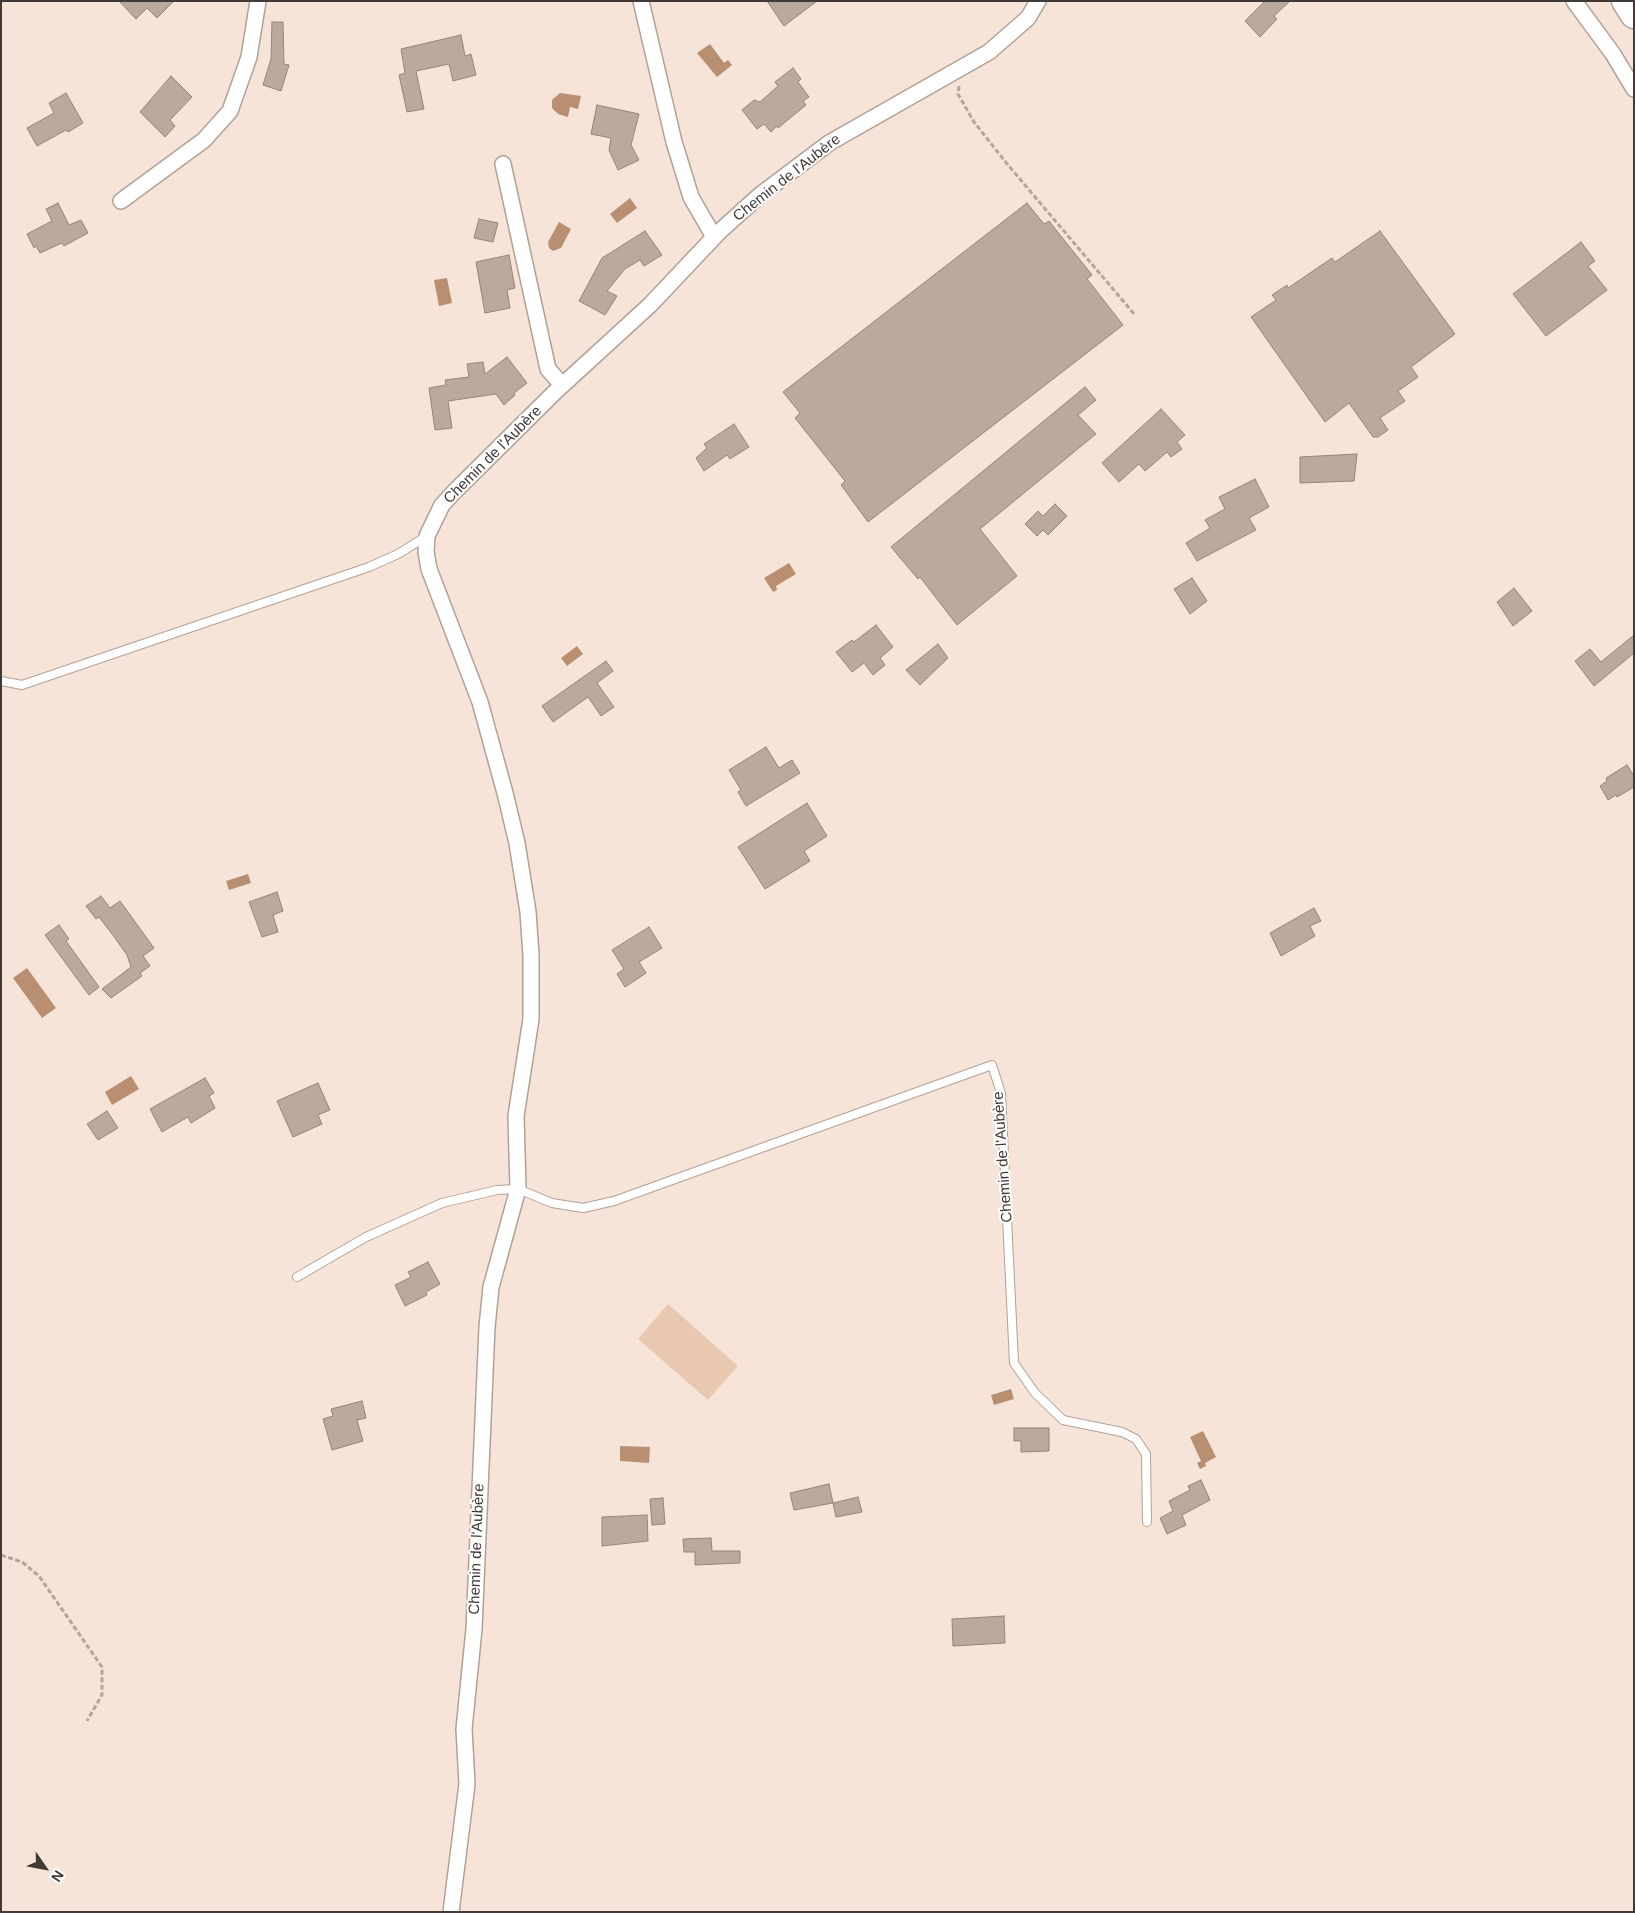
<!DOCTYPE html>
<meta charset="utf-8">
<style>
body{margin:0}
#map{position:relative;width:1635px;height:1913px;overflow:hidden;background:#f6e4d8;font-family:Helvetica,sans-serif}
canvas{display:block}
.frame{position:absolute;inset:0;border:2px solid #413a36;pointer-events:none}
.north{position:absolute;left:20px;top:1843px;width:50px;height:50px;-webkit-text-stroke:4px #fff;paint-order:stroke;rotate:123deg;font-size:14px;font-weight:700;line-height:20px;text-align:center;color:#413a36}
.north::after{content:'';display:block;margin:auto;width:18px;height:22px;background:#413a36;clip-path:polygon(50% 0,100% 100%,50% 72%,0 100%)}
</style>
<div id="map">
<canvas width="1635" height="1913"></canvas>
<div class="frame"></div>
<div class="north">N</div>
</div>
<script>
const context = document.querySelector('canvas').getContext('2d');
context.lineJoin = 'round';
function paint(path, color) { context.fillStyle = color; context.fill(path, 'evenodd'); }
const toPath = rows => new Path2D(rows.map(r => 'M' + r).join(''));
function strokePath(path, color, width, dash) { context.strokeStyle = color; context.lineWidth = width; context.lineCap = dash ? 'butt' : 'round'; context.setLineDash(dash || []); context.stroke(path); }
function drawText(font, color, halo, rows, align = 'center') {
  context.font = font + ' Helvetica,sans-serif'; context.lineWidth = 4; context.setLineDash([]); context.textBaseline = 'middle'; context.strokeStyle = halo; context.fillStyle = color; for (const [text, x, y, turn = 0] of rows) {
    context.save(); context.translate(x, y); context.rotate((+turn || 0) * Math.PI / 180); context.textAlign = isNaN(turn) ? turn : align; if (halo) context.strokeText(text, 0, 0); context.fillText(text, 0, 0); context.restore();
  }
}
const green = toPath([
 [668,1304,738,1366,708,1400,638,1339]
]);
const water = toPath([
 [710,44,724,63,728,60,732,65,717,77,697,53],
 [560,93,581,96,578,109,570,107,568,117,558,114,552,108,552,100],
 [630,198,637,208,617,223,610,214],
 [559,222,571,229,561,248,553,251,549,248,548,242],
 [447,278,452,303,439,306,434,280],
 [789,563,796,574,776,586,777,590,773,592,764,578],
 [577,646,583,654,567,666,561,658],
 [248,874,251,883,229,890,226,881],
 [27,968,56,1008,42,1018,13,978],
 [131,1076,139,1089,112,1105,105,1092],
 [1011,1389,1014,1399,994,1405,991,1395],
 [1203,1431,1216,1457,1205,1463,1206,1466,1200,1469,1197,1463,1201,1461,1190,1437],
 [620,1446,650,1447,649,1463,620,1461]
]);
const building = toPath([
 [119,1,174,1,157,18,147,8,136,19,119,1],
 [767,1,817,1,784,26,767,1],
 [1265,1,1290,1,1274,16,1277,19,1260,37,1245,21,1265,1],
 [272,22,283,22,284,64,289,65,281,91,263,85,271,59,272,22],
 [461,35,465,56,471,54,476,75,453,81,449,64,416,71,424,109,407,112,399,75,405,73,401,49,461,35],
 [793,68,801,79,798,82,809,97,803,101,806,105,778,128,777,126,771,132,764,124,757,129,742,110,754,100,760,102,778,86,775,82,793,68],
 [171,76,192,97,170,120,175,126,165,137,140,112,171,76],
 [66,93,83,123,68,132,66,130,37,146,27,128,54,113,49,103,66,93],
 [597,105,639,114,631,145,639,160,618,170,609,150,611,138,591,134,597,105],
 [58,203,69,225,81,220,88,233,64,246,62,243,40,253,36,246,34,248,27,234,52,221,46,209,58,203],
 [1027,203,1044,224,1049,221,1092,275,1087,279,1123,325,868,522,841,485,845,481,795,418,800,413,783,392,1027,203],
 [479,219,498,223,493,242,474,238,479,219],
 [645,231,662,255,644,266,640,260,625,269,607,291,617,296,605,315,579,301,602,258,645,231],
 [1380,231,1455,334,1411,367,1418,377,1398,391,1405,401,1380,418,1388,430,1378,437,1373,437,1349,403,1325,422,1251,317,1276,300,1272,295,1287,285,1288,288,1332,258,1335,262,1380,231],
 [1581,242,1595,261,1588,266,1607,290,1546,336,1513,294,1581,242],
 [509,255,515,288,507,290,510,308,485,313,476,262,509,255],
 [507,357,527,383,514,393,515,395,504,405,496,394,448,401,452,428,435,430,429,388,446,385,445,380,469,377,467,364,483,362,485,374,507,357],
 [1085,387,1096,400,1078,415,1096,434,980,529,1017,576,957,625,920,577,918,579,891,547,1085,387],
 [1161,409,1185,435,1177,442,1182,449,1171,457,1167,452,1145,471,1139,464,1119,482,1102,463,1161,409],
 [734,424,749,447,730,459,727,455,704,471,696,458,707,448,704,444,734,424],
 [1357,454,1354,481,1300,483,1300,457,1357,454],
 [1255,479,1269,507,1249,518,1256,530,1197,561,1186,543,1210,528,1205,520,1225,509,1219,497,1255,479],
 [1055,504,1067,516,1048,535,1043,530,1037,536,1025,524,1038,511,1043,516,1055,504],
 [1192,578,1207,601,1190,614,1174,589,1192,578],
 [1514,588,1532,611,1513,626,1497,602,1514,588],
 [876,625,893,647,880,658,885,665,873,675,864,663,852,672,836,652,852,640,854,642,876,625],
 [1634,635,1634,653,1594,686,1575,661,1590,649,1601,662,1634,635],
 [938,644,948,658,920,685,906,670,938,644],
 [606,661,613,671,597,683,614,707,601,716,588,697,553,722,542,706,606,661],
 [766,747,779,768,792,760,800,773,746,806,738,792,741,790,729,770,766,747],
 [1627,765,1634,776,1634,787,1617,797,1616,795,1608,800,1600,786,1607,781,1606,778,1627,765],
 [807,803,827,836,804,851,810,861,765,889,738,847,807,803],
 [277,892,283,911,273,915,278,932,262,937,249,902,277,892],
 [101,896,110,908,120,901,154,948,143,956,150,966,140,973,142,976,111,998,102,989,131,967,127,955,115,938,99,917,96,919,86,906,101,896],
 [1314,908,1321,921,1310,926,1315,936,1281,956,1270,933,1314,908],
 [59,925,69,939,66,941,99,987,89,995,45,935,59,925],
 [649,927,662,948,639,962,646,973,625,987,617,974,624,969,612,950,649,927],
 [205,1078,214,1093,209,1096,215,1108,191,1123,188,1117,162,1132,150,1109,205,1078],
 [318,1083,330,1110,318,1115,322,1124,293,1137,277,1101,318,1083],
 [107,1111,118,1128,98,1140,87,1124,107,1111],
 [428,1262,440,1284,426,1292,427,1295,405,1306,395,1285,411,1277,408,1272,428,1262],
 [362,1401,366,1418,357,1420,363,1441,332,1450,323,1419,333,1416,331,1409,362,1401],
 [1014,1428,1049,1428,1049,1451,1021,1452,1021,1441,1014,1441,1014,1428],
 [1201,1480,1210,1500,1182,1515,1186,1525,1167,1534,1160,1518,1173,1511,1169,1501,1190,1490,1188,1486,1201,1480],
 [829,1484,833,1503,794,1510,790,1493,829,1484],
 [858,1497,862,1512,836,1517,833,1503,858,1497],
 [663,1498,665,1524,652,1525,650,1499,663,1498],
 [647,1515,648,1541,602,1546,602,1517,647,1515],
 [711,1538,712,1551,740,1551,740,1563,695,1565,695,1552,684,1552,683,1539,711,1538],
 [1004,1616,1005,1643,953,1646,952,1619,1004,1616]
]);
const path = toPath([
 [959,86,958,94,974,122,1008,165,1135,315],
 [1,1555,22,1562,39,1576,102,1667,102,1695,87,1721]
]);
const lane = toPath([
 [1,681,22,685,369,567,398,554,427,536],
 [297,1277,366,1237,442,1203,497,1190,518,1189,552,1203,583,1208,614,1201,992,1065,1001,1093,1014,1363,1035,1393,1063,1420,1122,1432,1136,1439,1146,1454,1147,1522]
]);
const street = toPath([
 [641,1,674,142,691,197,714,237],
 [1574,1,1613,54,1634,89],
 [503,164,548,369,562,385],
 [121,201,204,140,230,111,249,57,258,1],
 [451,1912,467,1784,464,1729,474,1629,487,1327,491,1287,518,1189,516,1116,531,1019,531,955,528,912,517,843,505,793,480,702,429,569,426,552,427,536,442,505,455,491,556,391,650,305,719,232,760,195,829,143,989,52,1028,18,1038,1]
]);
const highway = toPath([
 [1625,1,1634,15]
]);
const streetNames = [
 ["Chemin de l'Aubère",787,178,-38],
 ["Chemin de l'Aubère",493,455,-45],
 ["Chemin de l'Aubère",1003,1157,-94],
 ["Chemin de l'Aubère",477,1549,-88]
];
paint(green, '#e9c8b1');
paint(water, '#b98f72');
paint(building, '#baaa9e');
strokePath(building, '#948479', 1);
strokePath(lane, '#b2a196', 10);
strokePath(street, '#b2a196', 18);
strokePath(highway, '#b2a196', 29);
strokePath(path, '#b4a69d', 3, [5, 2.5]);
strokePath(lane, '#fff', 8);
strokePath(street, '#fff', 15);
strokePath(highway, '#fff', 26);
drawText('15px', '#413a36', '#fff', streetNames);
</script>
